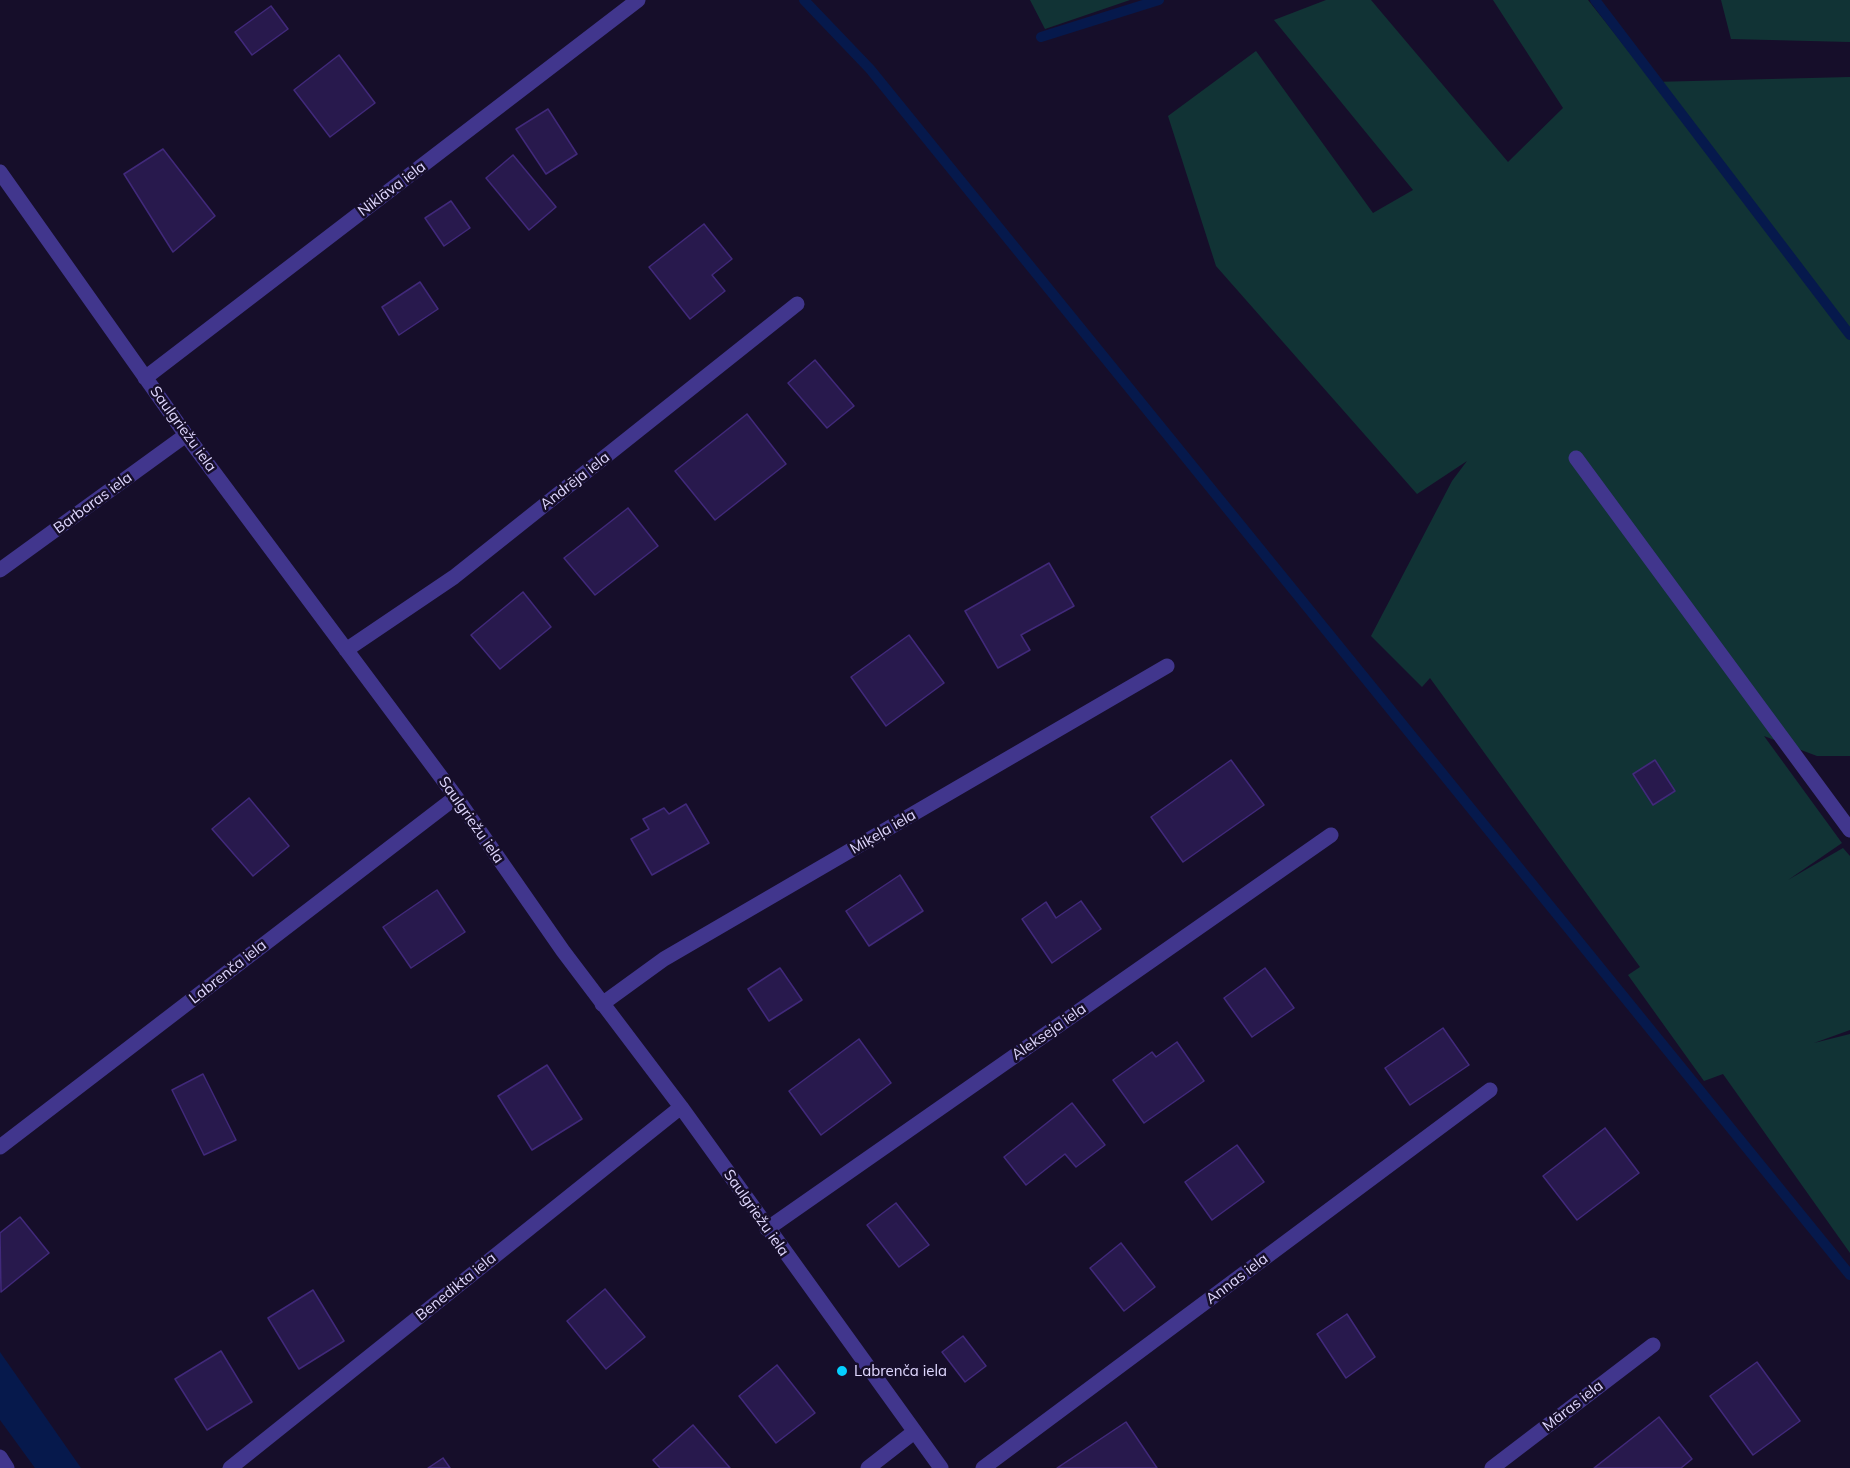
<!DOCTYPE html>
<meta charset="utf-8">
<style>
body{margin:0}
canvas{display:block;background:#160e2a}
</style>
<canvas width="1850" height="1468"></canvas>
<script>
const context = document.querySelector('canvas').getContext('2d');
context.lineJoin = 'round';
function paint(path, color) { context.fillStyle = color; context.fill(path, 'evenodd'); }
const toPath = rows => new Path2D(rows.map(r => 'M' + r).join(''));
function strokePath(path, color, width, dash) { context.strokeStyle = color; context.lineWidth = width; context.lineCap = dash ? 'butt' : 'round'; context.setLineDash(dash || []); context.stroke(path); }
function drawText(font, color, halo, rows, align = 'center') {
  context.font = font + ' Mulish,sans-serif'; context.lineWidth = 5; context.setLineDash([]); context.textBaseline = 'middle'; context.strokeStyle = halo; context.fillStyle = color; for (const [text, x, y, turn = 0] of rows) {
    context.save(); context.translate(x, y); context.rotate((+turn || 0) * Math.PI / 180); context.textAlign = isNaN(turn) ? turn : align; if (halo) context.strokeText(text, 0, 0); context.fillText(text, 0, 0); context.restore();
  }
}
const green = toPath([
 [1030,0,1130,0,1045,29],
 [1326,0,1371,0,1508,162,1563,108,1493,0,1588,0,1653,82,1850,77,1850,756,1817,756,1764,736,1842,843,1788,880,1843,848,1850,856,1850,1030,1814,1043,1850,1034,1850,1253,1723,1074,1704,1081,1628,975,1640,967,1430,678,1422,687,1371,636,1452,481,1467,461,1417,494,1216,266,1168,116,1256,51,1373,213,1413,190,1274,20],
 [1721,0,1850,0,1850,42,1731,39]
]);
const water = toPath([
 [0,1352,81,1468,35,1468,0,1420]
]);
const stream = toPath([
 [804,0,870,69,1850,1275],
 [1595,0,1850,335],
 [1041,37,1159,0]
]);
const building = toPath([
 [271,6,288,29,252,55,235,32,271,6],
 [339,55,375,103,330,137,294,90,339,55],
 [548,109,577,154,546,174,516,129,548,109],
 [163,149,215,216,173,252,124,174,163,149],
 [513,155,556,207,529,230,486,178,513,155],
 [451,201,470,228,444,246,425,218,451,201],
 [704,224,732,259,712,275,725,291,690,319,649,267,704,224],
 [420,282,438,309,399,335,382,307,420,282],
 [815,360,854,406,827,428,788,383,815,360],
 [747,414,786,464,715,520,675,471,747,414],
 [628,508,658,546,595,595,564,558,628,508],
 [1049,563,1074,606,1021,635,1030,650,998,668,965,611,1049,563],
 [523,592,551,627,500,669,471,635,523,592],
 [909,635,944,683,886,726,851,677,909,635],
 [1231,760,1264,805,1183,862,1151,817,1231,760],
 [1655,760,1675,791,1653,805,1633,774,1655,760],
 [249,798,289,846,253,876,212,829,249,798],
 [686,804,709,843,652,875,631,839,649,829,643,819,664,808,669,814,686,804],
 [900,875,923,911,869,946,846,911,900,875],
 [437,890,465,932,411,968,383,927,437,890],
 [1081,901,1101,929,1052,963,1022,919,1046,902,1056,918,1081,901],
 [780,968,802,1000,769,1021,748,989,780,968],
 [1265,968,1294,1008,1252,1037,1224,998,1265,968],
 [1443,1028,1469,1065,1410,1105,1385,1068,1443,1028],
 [859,1039,891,1083,821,1135,789,1091,859,1039],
 [1177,1042,1204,1081,1144,1123,1113,1080,1152,1052,1156,1057,1177,1042],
 [547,1065,582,1119,532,1150,498,1096,547,1065],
 [203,1074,236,1140,204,1155,172,1090,203,1074],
 [1072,1103,1105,1145,1076,1167,1065,1154,1026,1185,1004,1157,1072,1103],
 [1605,1128,1639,1173,1577,1220,1543,1176,1605,1128],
 [1237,1145,1264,1182,1212,1220,1185,1182,1237,1145],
 [896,1203,929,1245,899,1267,867,1225,896,1203],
 [20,1217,49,1253,1,1292,0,1233,20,1217],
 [1121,1243,1155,1287,1124,1311,1090,1268,1121,1243],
 [605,1289,645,1337,606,1369,567,1321,605,1289],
 [313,1290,344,1341,299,1369,268,1318,313,1290],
 [1347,1314,1375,1357,1346,1378,1317,1334,1347,1314],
 [963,1336,986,1366,965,1382,942,1352,963,1336],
 [221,1351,252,1402,207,1430,175,1379,221,1351],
 [1757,1362,1800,1421,1753,1455,1710,1396,1757,1362],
 [777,1365,815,1413,776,1443,739,1396,777,1365],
 [1659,1417,1692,1459,1681,1468,1594,1468,1659,1417],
 [1126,1422,1157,1468,1057,1468,1126,1422],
 [693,1425,730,1468,660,1468,653,1460,693,1425],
 [443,1458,450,1468,428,1468,443,1458]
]);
const minor = toPath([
 [0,172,186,435,456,797,563,951,681,1107,941,1468],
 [145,378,638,0],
 [1576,458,1850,830],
 [0,570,186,435],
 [346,650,454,577,797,304],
 [602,1004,664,959,1167,666],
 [0,1147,456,797],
 [767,1229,1331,835],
 [0,1457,7,1468],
 [230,1468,681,1107],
 [868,1468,914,1432],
 [983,1468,1490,1090],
 [1492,1468,1653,1345]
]);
const markers = [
 [842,1371,6,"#04cfff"]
];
const streetNames = [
 ["Niklāva iela",392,189,-37],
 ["Saulgriežu iela",183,429,54],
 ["Andrēja iela",575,481,-38],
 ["Barbaras iela",93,503,-36],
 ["Saulgriežu iela",471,820,55],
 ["Miķeļa iela",883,832,-30],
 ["Labrenča iela",228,972,-38],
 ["Alekseja iela",1049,1032,-35],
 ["Saulgriežu iela",756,1213,55],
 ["Annas iela",1237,1279,-37],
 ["Benedikta iela",456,1287,-39],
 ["Māras iela",1573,1406,-38]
];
const poiNames = [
 ["Labrenča iela",854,1371]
];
paint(green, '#113335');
paint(water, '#06194c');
strokePath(stream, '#06194c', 10);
paint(building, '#28194d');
strokePath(building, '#41297b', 1.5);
strokePath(minor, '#41368d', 15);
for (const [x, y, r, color] of markers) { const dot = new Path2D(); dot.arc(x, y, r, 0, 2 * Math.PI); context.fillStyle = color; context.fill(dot); strokePath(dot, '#160e2a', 2); }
drawText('15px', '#e0d8ff', '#160e2a', streetNames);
drawText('15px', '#e0d8ff', '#160e2a', poiNames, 'left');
</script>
